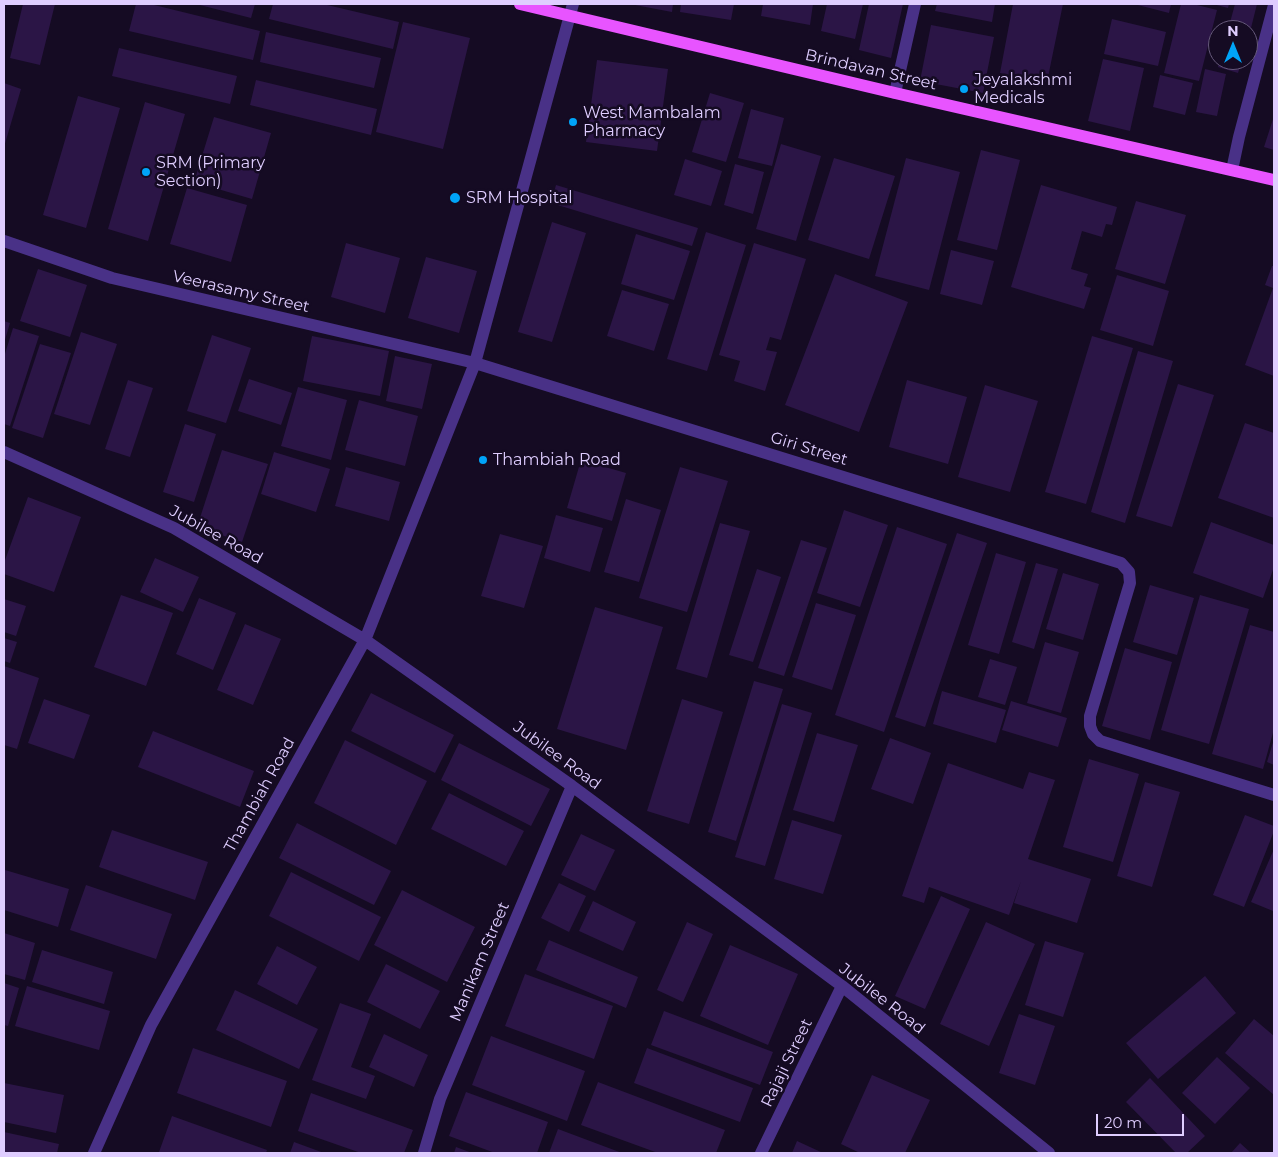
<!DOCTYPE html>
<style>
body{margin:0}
#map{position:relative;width:1278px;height:1157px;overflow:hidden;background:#150b23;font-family:Montserrat,sans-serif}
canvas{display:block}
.frame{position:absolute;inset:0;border:5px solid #dfcdff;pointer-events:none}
.north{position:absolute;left:1208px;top:20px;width:50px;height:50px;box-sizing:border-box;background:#150b23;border:1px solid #66597b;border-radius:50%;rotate:0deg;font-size:14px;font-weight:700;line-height:20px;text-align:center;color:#dfcdff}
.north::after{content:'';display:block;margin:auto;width:18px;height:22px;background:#00a4f8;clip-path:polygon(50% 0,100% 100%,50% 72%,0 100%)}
.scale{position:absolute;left:1096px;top:1114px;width:88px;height:22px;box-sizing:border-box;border:2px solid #dfcdff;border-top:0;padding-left:6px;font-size:15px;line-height:18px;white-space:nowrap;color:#dfcdff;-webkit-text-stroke:4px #150b23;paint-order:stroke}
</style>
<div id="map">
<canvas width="1278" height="1157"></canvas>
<div class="frame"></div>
<div class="north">N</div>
<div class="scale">20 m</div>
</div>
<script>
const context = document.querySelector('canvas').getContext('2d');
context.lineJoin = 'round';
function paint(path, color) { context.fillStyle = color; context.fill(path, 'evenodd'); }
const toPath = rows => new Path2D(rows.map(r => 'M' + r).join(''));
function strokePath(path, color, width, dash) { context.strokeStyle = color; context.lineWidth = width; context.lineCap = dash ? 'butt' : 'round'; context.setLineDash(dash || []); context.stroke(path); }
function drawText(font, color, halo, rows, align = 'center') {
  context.font = font + ' Montserrat,sans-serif'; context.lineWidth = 5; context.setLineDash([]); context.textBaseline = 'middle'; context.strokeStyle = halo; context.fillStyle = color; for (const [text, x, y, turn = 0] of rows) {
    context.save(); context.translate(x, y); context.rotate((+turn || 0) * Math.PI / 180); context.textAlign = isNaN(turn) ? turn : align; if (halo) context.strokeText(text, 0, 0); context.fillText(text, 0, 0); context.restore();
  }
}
const building = toPath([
 [23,4,55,4,40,65,10,58],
 [136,4,150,4,260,31,253,60,129,31],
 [196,4,255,4,251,18],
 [273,4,323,4,399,22,393,49,269,19],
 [630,4,673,4,672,12],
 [681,4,734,4,731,20,680,12],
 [763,4,813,4,810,25,761,16],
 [827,4,863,4,855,39,821,31],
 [869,4,903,4,891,58,859,50],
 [937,4,995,4,992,22,935,11],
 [1013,4,1063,4,1047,82,1000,73],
 [1134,4,1171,4,1169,13],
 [1181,4,1193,4,1217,10,1199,81,1164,73],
 [1213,4,1229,4,1228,8],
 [1235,4,1257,4,1249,36,1248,30,1228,30],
 [1112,19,1166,32,1158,66,1104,54],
 [403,22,470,38,443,149,376,132],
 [931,25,994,37,983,93,920,81],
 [266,32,381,58,374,88,260,62],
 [119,48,237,76,230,104,112,76],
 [1103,59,1144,68,1130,131,1088,121],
 [597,60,668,69,657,151,586,142],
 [1220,60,1242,60,1238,73,1218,67],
 [1205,69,1226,74,1217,116,1196,112],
 [1160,75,1193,83,1185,115,1153,107],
 [256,80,377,109,371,135,250,105],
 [4,83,21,89,4,147],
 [710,93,744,103,726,162,692,152],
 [78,96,120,108,86,228,43,215],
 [145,102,185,114,148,241,108,229],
 [751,109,784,118,772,166,738,158],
 [1274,116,1274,150,1264,147],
 [214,117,271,133,252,199,194,182],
 [781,144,821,156,796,241,756,229],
 [981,150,1020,160,997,250,957,240],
 [834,158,895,176,869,259,808,240],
 [906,158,960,172,929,290,875,276],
 [685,159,722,171,711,206,674,195],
 [735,164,764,172,753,214,724,205],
 [556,185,698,228,692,246,551,203],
 [1041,185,1117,207,1112,225,1106,224,1102,237,1082,231,1071,269,1088,274,1084,286,1091,288,1084,309,1011,287],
 [187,188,247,205,231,262,170,244],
 [1136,201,1186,215,1165,284,1115,269],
 [552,222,586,233,552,342,518,332],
 [706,232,746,245,707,371,667,359],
 [636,234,690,251,674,300,621,284],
 [346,243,400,258,385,313,331,297],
 [754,243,806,259,781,340,770,337,766,350,777,352,765,391,734,381,740,361,719,355],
 [951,250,994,261,982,305,940,294],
 [426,257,477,271,459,333,408,318],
 [1272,266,1274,266,1274,376,1245,365,1273,288,1265,285],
 [38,269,87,285,70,337,20,321],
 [835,274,908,302,859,432,785,405],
 [1117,275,1169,291,1153,346,1100,330],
 [622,290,669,304,654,351,607,336],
 [4,321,10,323,4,343],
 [13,328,39,336,10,426,4,424,4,357],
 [81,332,117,344,90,425,54,414],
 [212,335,251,348,226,423,187,411],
 [312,336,389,351,380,396,303,381],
 [1092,336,1133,348,1086,504,1045,492],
 [40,344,71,353,43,438,12,428],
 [1138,351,1173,361,1125,523,1091,512],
 [395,356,432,364,422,409,386,401],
 [249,379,292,393,281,425,238,411],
 [128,380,153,388,130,457,105,449],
 [907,380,967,397,948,464,889,447],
 [1178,384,1214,395,1172,527,1136,516],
 [985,385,1038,401,1010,492,958,477],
 [298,387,347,400,331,460,281,446],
 [359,400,418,416,405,466,345,450],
 [1245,423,1274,433,1274,518,1218,498],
 [185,424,216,434,194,502,163,492],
 [222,450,268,464,242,542,197,527],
 [274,452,330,469,316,512,261,494],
 [581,460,626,473,612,521,567,508],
 [346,467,400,482,389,521,335,506],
 [680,467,728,481,687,612,639,598],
 [28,497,81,517,54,592,4,574,4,563],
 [626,499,661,510,639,582,604,572],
 [844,510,888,525,860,607,817,593],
 [556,515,603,528,590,572,544,558],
 [1211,522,1274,545,1274,567,1263,598,1193,573],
 [720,523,750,531,707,678,676,669],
 [897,527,947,544,884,732,835,715],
 [957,533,987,543,925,727,895,717],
 [500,534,543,546,524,608,481,596],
 [801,540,827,548,784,676,758,668],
 [996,553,1026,562,999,654,968,645],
 [155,558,199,577,183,612,140,592],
 [1036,563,1058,569,1034,649,1012,642],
 [757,569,781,577,753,662,729,655],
 [1063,573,1099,584,1083,640,1046,629],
 [1150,585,1194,598,1177,655,1133,642],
 [121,595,173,613,146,686,94,667],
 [1200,595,1249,609,1209,744,1161,730],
 [199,598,236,613,213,670,176,654],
 [4,599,26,606,16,636,4,632],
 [816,603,856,615,832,690,792,677],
 [595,607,663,627,626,750,557,729],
 [245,624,281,639,253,705,217,690],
 [1250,625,1274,632,1274,729,1263,769,1212,754],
 [4,638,17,642,10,663,4,661],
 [1045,642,1079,652,1061,713,1027,703],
 [1125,648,1172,662,1150,740,1102,726],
 [990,659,1017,667,1005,705,978,697],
 [4,666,39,678,17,749,4,745],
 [754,681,783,689,736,841,708,832],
 [942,691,1006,710,996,743,933,724],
 [371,693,454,735,435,773,351,731],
 [44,699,90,715,74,759,28,743],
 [682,699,723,712,689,824,647,811],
 [1011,701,1067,718,1058,747,1002,730],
 [782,704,812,713,765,866,735,857],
 [153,731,254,771,240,807,138,767],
 [817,733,858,745,834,822,793,810],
 [890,738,931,753,913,804,871,789],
 [1274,739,1274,765,1267,762],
 [345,740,427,781,396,845,314,803],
 [459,743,550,789,531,826,441,780],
 [1089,759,1139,774,1113,862,1063,847],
 [948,763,1023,789,1029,772,1055,780,1028,859,1091,879,1077,923,1014,903,1021,881,1009,915,929,887,924,903,902,896],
 [1145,782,1180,792,1152,887,1117,876],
 [449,793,524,831,506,866,431,829],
 [1245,815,1274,826,1274,831,1244,907,1213,895],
 [792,820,842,835,823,894,774,879],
 [297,823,391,871,374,905,279,858],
 [112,830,208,862,195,900,99,867],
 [581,834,615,850,595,891,561,875],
 [1274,849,1274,908,1273,911,1251,902],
 [5,870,69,889,58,927,4,910],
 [291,872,381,917,359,961,269,916],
 [559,883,586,896,569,932,541,918],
 [86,885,172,914,156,959,70,930],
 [402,890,475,927,447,982,374,945],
 [941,896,970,909,925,1009,895,996],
 [593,901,636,922,623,951,579,931],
 [687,922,713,934,683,1002,657,990],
 [986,922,1035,944,989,1046,940,1024],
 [4,933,35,943,25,980,4,974],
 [549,940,638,977,626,1008,536,970],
 [1045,941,1084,953,1063,1017,1025,1005],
 [730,945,798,974,768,1045,700,1016],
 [277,946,317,967,297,1005,257,984],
 [42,950,113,972,104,1004,32,982],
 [386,964,440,991,420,1029,367,1002],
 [525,974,613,1006,594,1059,505,1026],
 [1205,976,1236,1013,1158,1079,1126,1043],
 [4,983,19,988,8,1026,4,1025],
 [27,986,110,1011,99,1050,15,1026],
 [235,990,318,1029,299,1069,216,1030],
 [340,1003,371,1014,351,1067,375,1076,366,1099,312,1080],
 [664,1011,773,1052,760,1085,651,1045],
 [1019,1014,1055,1026,1035,1085,999,1073],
 [1254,1019,1274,1036,1274,1095,1225,1053],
 [384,1034,428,1055,414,1087,369,1067],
 [491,1036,585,1071,567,1121,472,1085],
 [193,1048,287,1081,271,1127,177,1093],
 [647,1048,753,1088,740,1122,634,1083],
 [1217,1057,1250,1088,1215,1124,1182,1093],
 [872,1075,930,1100,905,1153,860,1153,841,1144],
 [1150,1078,1205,1136,1187,1153,1176,1153,1126,1102],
 [598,1082,725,1130,716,1153,658,1153,581,1125],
 [4,1083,64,1095,56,1133,4,1122],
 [466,1092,548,1122,537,1153,495,1153,449,1136],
 [311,1093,413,1130,404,1153,361,1153,298,1131],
 [172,1116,267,1150,266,1153,159,1152],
 [558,1129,622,1153,549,1153],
 [4,1132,59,1144,57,1153,4,1153],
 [797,1141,823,1153,792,1153],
 [294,1142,324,1153,290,1153],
 [1240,1143,1251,1153,1231,1153],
 [456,1147,472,1153,454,1153]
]);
const minor = toPath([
 [895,93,915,4],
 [1232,170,1239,137,1274,5],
 [4,241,112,278,475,363,1121,563,1129,572,1130,583,1090,716,1090,726,1093,734,1100,741,1274,795],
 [4,452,174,528,365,640,572,786,842,986,1049,1153],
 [94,1153,151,1025,365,640,475,363,573,4],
 [424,1153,440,1099,572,786],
 [761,1153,842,986]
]);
const major = toPath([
 [520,4,895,93,1274,180]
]);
const markers = [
 [964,89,5,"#00a4f8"],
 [573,122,5,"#00a4f8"],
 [146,172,5,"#00a4f8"],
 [455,198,6,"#00a4f8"],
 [483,460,5,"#00a4f8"]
];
const streetNames = [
 ["Brindavan Street",871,70,13],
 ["Veerasamy Street",241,292,13],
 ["Giri Street",809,449,17],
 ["Jubilee Road",216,535,29],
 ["Jubilee Road",557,756,36],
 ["Thambiah Road",260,795,-61],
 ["Manikam Street",480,962,-67],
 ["Jubilee Road",882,999,38],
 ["Rajaji Street",787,1063,-64]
];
const poiNames = [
 ["Jeyalakshmi",974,80],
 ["Medicals",974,98],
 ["West Mambalam",583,113],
 ["Pharmacy",583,131],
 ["SRM (Primary",156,163],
 ["Section)",156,181],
 ["SRM Hospital",466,198],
 ["Thambiah Road",493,460]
];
paint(building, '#2b1546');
strokePath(minor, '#493187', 12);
strokePath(major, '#e854ff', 12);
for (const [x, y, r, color] of markers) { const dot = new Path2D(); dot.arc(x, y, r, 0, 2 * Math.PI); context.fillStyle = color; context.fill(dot); strokePath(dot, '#150b23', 2); }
drawText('16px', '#dfcdff', '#150b23', streetNames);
drawText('16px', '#dfcdff', '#150b23', poiNames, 'left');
</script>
